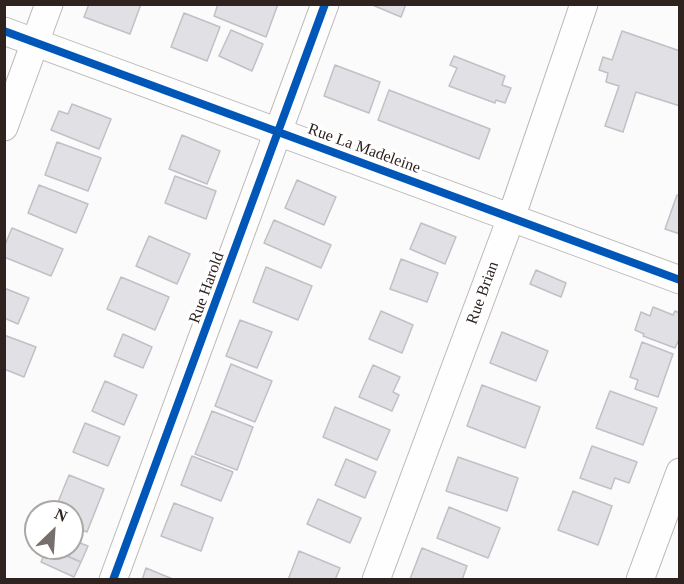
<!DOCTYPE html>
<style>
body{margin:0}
#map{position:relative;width:684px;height:584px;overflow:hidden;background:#fbfbfb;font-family:Georgia,serif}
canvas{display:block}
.frame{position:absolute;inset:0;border:6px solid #2e231e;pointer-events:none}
.north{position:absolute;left:24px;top:500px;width:60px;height:60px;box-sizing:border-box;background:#fff;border:2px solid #aba7a5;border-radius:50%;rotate:25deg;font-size:16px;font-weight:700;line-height:24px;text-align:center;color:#2e231e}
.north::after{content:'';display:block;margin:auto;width:21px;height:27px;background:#766f6b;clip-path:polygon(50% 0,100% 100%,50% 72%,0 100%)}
</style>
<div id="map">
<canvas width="684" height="584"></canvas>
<div class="frame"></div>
<div class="north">N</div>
</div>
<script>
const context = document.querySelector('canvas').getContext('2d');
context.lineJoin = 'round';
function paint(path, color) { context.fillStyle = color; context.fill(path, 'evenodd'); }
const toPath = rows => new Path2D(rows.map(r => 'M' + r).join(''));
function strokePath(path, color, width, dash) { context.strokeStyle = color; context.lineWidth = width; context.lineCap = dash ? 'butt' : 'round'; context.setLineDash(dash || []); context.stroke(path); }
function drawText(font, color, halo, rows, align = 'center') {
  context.font = font + ' Georgia,serif'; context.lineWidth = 6; context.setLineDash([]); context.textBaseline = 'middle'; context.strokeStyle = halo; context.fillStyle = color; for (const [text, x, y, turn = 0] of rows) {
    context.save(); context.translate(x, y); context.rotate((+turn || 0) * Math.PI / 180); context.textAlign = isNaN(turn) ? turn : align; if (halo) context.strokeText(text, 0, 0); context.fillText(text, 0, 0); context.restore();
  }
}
const building = toPath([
 [89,4,141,4,130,34,84,17,89,4],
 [218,4,278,4,266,37,214,16,218,4],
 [370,4,406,4,401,17,370,4],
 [184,13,220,27,207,61,171,47,184,13],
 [231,30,263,44,252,71,219,56,231,30],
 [622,31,680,51,680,106,636,92,623,132,605,126,619,86,606,82,608,73,599,70,603,57,612,60,622,31],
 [454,56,505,76,502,85,511,88,505,103,496,100,495,103,449,86,457,68,450,65,454,56],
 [335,65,380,82,369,113,324,96,335,65],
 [389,90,490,129,479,159,378,120,389,90],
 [72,104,111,119,99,149,51,130,59,111,68,114,72,104],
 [182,135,220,151,207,184,169,169,182,135],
 [57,142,101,158,88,191,45,175,57,142],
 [175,176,216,191,206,219,165,203,175,176],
 [297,180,336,197,324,225,285,208,297,180],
 [39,185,88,204,76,233,28,213,39,185],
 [677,195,680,196,680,234,665,229,677,195],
 [274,220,331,245,321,268,264,243,274,220],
 [421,223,456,237,445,264,410,249,421,223],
 [12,228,63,249,51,276,4,257,4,247,12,228],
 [149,236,190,254,177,284,136,266,149,236],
 [401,259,438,273,427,302,390,289,401,259],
 [266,267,312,286,298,320,253,302,266,267],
 [536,270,566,283,561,297,530,284,536,270],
 [121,277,169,297,155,330,107,309,121,277],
 [4,288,29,298,18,324,4,318,4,288],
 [653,307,673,315,675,311,680,313,680,337,675,348,643,336,644,334,635,330,641,312,650,316,653,307],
 [381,311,413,325,402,353,369,339,381,311],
 [240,320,272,332,257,368,226,356,240,320],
 [502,332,548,351,536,381,490,363,502,332],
 [123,334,152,347,143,368,114,356,123,334],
 [4,335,36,347,24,377,4,369,4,335],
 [642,342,673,354,658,397,635,389,638,380,630,377,642,342],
 [231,364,272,381,255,422,215,406,231,364],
 [373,365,400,377,393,392,399,395,392,411,359,397,373,365],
 [105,381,137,395,124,425,92,411,105,381],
 [482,385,540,407,525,448,467,426,482,385],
 [610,391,657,408,643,445,596,428,610,391],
 [335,407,390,430,377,460,323,437,335,407],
 [212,411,253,427,237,470,195,454,212,411],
 [85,423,120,437,108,466,73,452,85,423],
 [592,446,637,462,629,483,615,478,611,489,580,478,592,446],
 [192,456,233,472,221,501,181,485,192,456],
 [458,457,518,478,507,511,446,491,458,457],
 [346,459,376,472,365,498,335,485,346,459],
 [69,475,104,489,87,532,72,526,72,512,54,512,69,475],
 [573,491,612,506,598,545,558,530,573,491],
 [318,499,361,518,350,543,307,524,318,499],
 [174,503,213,518,201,551,161,536,174,503],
 [449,507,500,528,488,558,437,538,449,507],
 [72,540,88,546,81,562,50,548,72,548,72,540],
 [47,548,81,562,74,577,41,562,47,548],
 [422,548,467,566,462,580,410,579,422,548],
 [299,551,340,568,335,580,288,580,299,551],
 [146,568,175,580,142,580,146,568]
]);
const street = toPath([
 [4,31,680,280],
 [4,127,49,4],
 [113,580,325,4],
 [376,580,511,218,584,4],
 [640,580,680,472]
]);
const cycleway = toPath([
 [4,31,680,280],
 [113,580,325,4]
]);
const streetNames = [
 ["Rue La Madeleine",364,149,20],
 ["Rue Harold",207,288,-70],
 ["Rue Brian",483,293,-70]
];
paint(building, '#e1e0e5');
strokePath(building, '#c1c0c6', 1.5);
strokePath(street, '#bdb8b6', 29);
strokePath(street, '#fefefe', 27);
strokePath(cycleway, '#0057b8', 8);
drawText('16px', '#2e231e', '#fff', streetNames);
</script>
